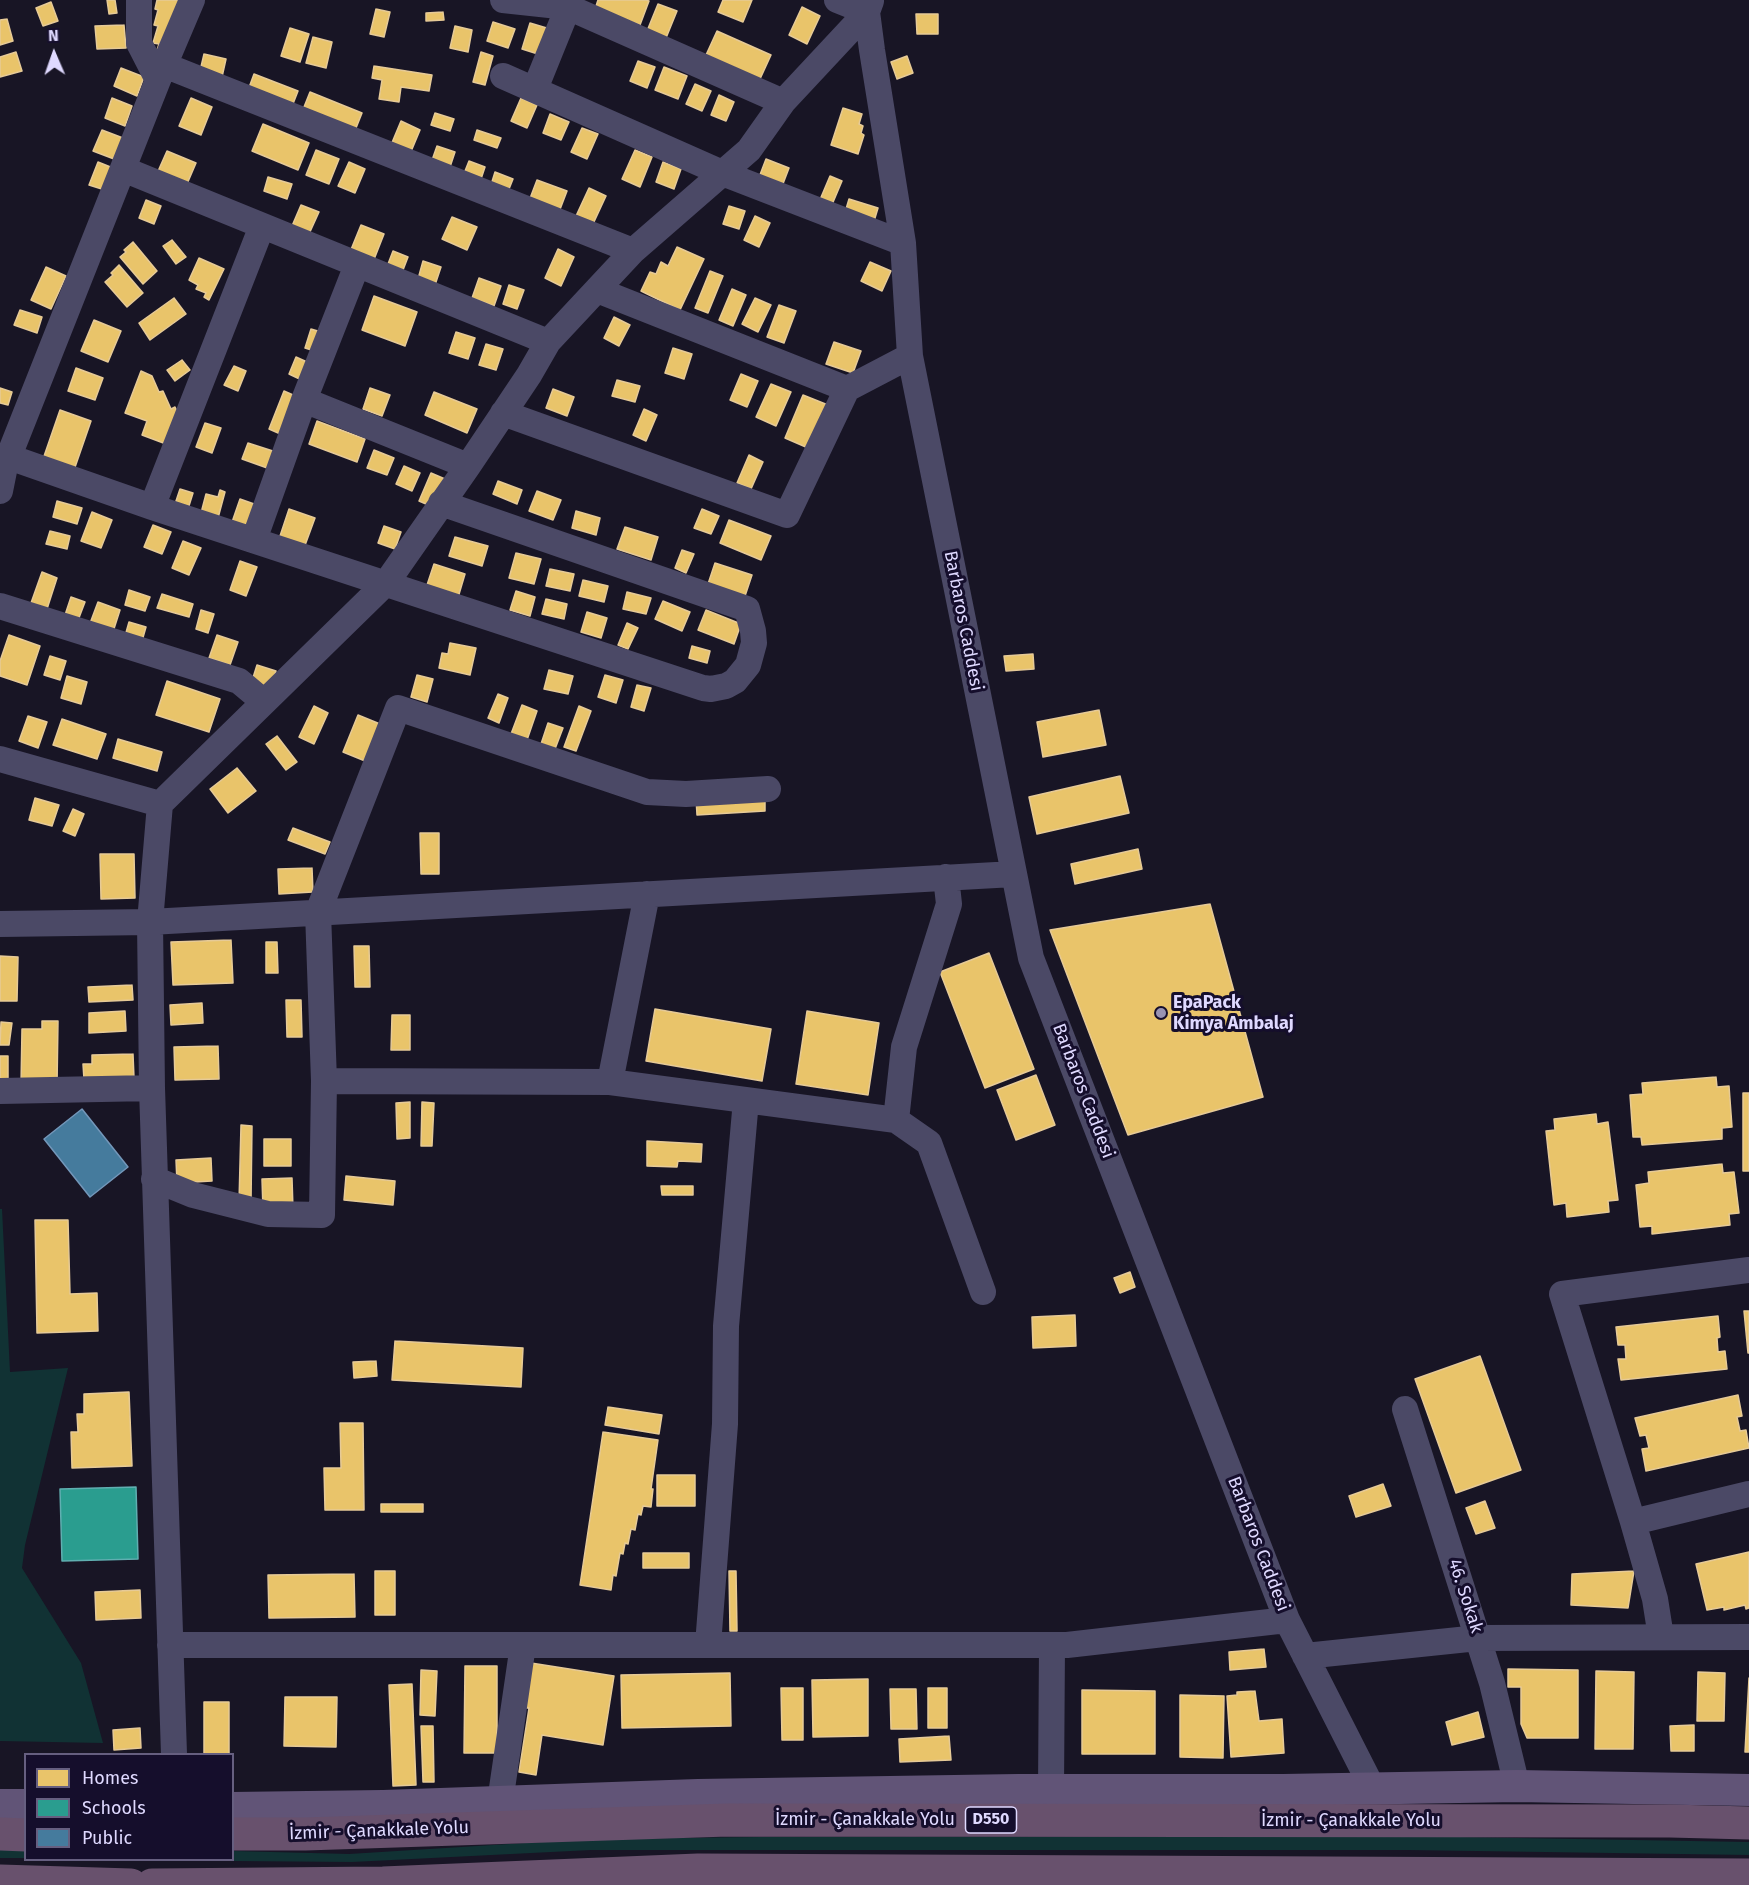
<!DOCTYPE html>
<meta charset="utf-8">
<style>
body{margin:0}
#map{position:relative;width:1749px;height:1885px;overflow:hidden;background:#181525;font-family:"Fira Sans",sans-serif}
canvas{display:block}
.legend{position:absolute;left:24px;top:1753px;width:210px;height:108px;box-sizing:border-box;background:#150e2c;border:2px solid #665f80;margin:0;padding:8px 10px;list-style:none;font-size:18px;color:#dfd9ff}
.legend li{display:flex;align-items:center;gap:12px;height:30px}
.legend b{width:30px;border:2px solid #665f80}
.north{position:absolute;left:24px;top:24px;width:60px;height:60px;-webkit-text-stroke:4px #150e2c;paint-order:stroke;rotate:358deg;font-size:16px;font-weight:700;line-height:24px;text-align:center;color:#dfd9ff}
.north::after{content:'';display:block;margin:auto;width:21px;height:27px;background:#dfd9ff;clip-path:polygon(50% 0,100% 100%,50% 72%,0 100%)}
</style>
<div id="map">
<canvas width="1749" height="1885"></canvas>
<ul class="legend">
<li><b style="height:16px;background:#e9c46a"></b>Homes</li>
<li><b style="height:16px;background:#2a9d8f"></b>Schools</li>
<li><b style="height:16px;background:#457b9d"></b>Public</li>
</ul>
<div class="north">N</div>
</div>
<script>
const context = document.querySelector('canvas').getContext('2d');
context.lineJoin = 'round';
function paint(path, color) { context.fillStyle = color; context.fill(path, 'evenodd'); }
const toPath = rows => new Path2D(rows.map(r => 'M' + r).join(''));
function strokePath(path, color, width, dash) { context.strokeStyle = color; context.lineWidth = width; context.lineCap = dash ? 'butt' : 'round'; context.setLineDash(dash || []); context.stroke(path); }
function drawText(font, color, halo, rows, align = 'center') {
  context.font = font + ' "Fira Sans",sans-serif'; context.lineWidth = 6; context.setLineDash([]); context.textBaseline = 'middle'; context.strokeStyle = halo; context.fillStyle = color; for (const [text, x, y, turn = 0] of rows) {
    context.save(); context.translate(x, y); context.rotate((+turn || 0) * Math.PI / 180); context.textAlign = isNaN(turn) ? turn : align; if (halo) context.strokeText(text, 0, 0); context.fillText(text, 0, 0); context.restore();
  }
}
const green = toPath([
 [0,1209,2,1209,10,1372,68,1368,25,1545,22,1568,81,1663,103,1743,0,1741],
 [1403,1836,1749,1842,1749,1855,1407,1850,591,1850,352,1862,114,1860,232,1860,233,1851,349,1854,590,1839,758,1837],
 [0,1848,25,1848,25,1858,0,1858]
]);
const homes = toPath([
 [107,0,115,0,117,13,109,14,107,0],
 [157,0,182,0,157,50,159,44,153,43,158,26,154,25,158,10,155,9,157,0],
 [598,0,646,0,649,1,640,25,595,9,598,0],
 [723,0,752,0,743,22,718,12,723,0],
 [51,2,58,21,43,26,36,8,51,2],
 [658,4,677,11,666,38,647,31,658,4],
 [802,7,820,16,807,44,789,35,802,7],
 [376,9,390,12,384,37,370,34,376,9],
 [443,12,444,20,426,21,426,13,443,12],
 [916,14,938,14,938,34,917,34,916,14],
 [7,19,13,41,0,45,0,20,7,19],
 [493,22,515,29,508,48,487,41,493,22],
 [530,23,550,29,541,55,522,49,530,23],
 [124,25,126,48,97,49,95,26,124,25],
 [455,26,472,30,468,52,450,48,455,26],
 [290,28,309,34,300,62,281,56,290,28],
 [717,31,771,55,760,79,706,55,717,31],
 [313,37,332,42,326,68,306,63,313,37],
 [16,52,22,71,0,77,0,57,16,52],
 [481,52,493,56,485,85,473,82,481,52],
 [204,54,226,59,222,77,200,71,204,54],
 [907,56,913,73,897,79,891,62,907,56],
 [638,61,655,67,647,88,630,81,638,61],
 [374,66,432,75,429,91,401,87,399,102,379,99,382,80,372,78,374,66],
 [664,67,687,76,678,99,655,90,664,67],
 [121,68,144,77,137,96,114,86,121,68],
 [254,74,298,91,291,109,247,93,254,74],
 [695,84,711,91,702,111,686,104,695,84],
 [310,92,362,113,354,133,302,112,310,92],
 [719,95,734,102,726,121,711,115,719,95],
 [112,98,132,106,125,126,105,118,112,98],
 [191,98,212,107,201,135,179,126,191,98],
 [521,98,537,105,527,128,511,121,521,98],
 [843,108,862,114,859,124,863,126,861,133,864,135,858,154,831,145,843,108],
 [435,113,454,119,450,131,431,125,435,113],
 [550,114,569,122,561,140,543,133,550,114],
 [401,121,420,130,410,154,391,145,401,121],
 [263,124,309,143,298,170,252,151,263,124],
 [582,128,598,134,587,159,571,152,582,128],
 [102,130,123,138,114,159,93,151,102,130],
 [477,130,501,138,497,148,474,140,477,130],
 [437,146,455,152,449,170,431,163,437,146],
 [316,150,339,159,329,184,306,175,316,150],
 [635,150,652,157,640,187,622,179,635,150],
 [167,151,196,163,184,191,155,178,167,151],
 [766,159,789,168,781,189,758,180,766,159],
 [469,161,485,167,480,182,463,176,469,161],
 [98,162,113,168,105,190,89,185,98,162],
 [349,162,365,169,355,193,338,186,349,162],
 [663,162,681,169,674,189,656,182,663,162],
 [495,172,513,179,507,194,490,188,495,172],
 [830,176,842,181,831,207,819,202,830,176],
 [268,177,292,184,287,199,264,191,268,177],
 [537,180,567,191,559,212,529,201,537,180],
 [589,188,606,196,593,224,576,216,589,188],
 [849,199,878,208,872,228,843,219,849,199],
 [146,200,161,206,154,224,139,218,146,200],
 [301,205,319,212,309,234,292,226,301,205],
 [729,206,745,211,739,229,723,224,729,206],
 [755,216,770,223,759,247,744,240,755,216],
 [452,217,477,227,467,250,442,239,452,217],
 [361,225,384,234,373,262,350,252,361,225],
 [172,240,186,257,176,264,163,246,172,240],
 [133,242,157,271,143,284,120,257,126,252,124,250,133,242],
 [677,247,704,259,680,310,641,291,650,272,656,274,661,262,668,266,677,247],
 [558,249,574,257,561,286,545,278,558,249],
 [393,251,408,257,403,270,388,264,393,251],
 [199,258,224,269,209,300,204,297,206,293,196,289,198,285,189,280,199,258],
 [423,261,441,267,435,285,418,279,423,261],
 [870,262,891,271,882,291,861,281,870,262],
 [119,265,143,293,127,307,105,282,113,275,111,273,119,265],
 [46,267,66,276,51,309,31,300,46,267],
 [710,271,723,276,708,313,695,308,710,271],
 [479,278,501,286,494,306,472,298,479,278],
 [509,285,524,290,517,309,503,304,509,285],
 [732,289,746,295,733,326,719,320,732,289],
 [374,296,417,312,405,346,362,330,374,296],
 [174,298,186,314,150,340,139,323,174,298],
 [755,298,771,305,758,332,742,324,755,298],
 [779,305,796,311,784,343,767,337,779,305],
 [20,310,42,317,37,333,14,325,20,310],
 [614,317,630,325,619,346,604,338,614,317],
 [94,320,121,331,108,362,81,351,94,320],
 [311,329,328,334,321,353,305,348,311,329],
 [456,332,475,338,468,359,449,353,456,332],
 [834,342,861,351,853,373,826,364,834,342],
 [486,344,503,349,496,370,479,365,486,344],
 [673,348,692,354,684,379,665,373,673,348],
 [296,357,316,366,308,383,289,374,296,357],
 [182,360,190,370,175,381,167,370,182,360],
 [234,366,246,371,238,391,224,385,234,366],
 [76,368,103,378,95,400,68,391,76,368],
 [141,371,152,376,159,392,163,391,171,409,175,407,183,424,174,447,142,435,147,421,125,413,141,371],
 [741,374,758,381,747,407,730,400,741,374],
 [617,380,640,386,635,402,612,396,617,380],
 [771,384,791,392,776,426,756,417,771,384],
 [0,388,12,392,8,405,0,403,0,388],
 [370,388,390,395,382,416,363,409,370,388],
 [553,389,574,397,567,416,546,408,553,389],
 [284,391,300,398,285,436,269,429,284,391],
 [434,392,477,409,467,433,425,415,434,392],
 [803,395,833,407,815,451,785,438,803,395],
 [644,409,657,415,646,441,633,435,644,409],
 [60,410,91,421,73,473,42,462,60,410],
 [317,421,365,439,357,462,309,444,317,421],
 [205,423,221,428,212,453,196,447,205,423],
 [248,443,276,452,270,469,242,459,248,443],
 [374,450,394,458,387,475,367,468,374,450],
 [749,455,763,462,751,489,737,483,749,455],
 [404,466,420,473,412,491,396,484,404,466],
 [431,473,445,479,433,507,419,501,431,473],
 [498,481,522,490,517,504,493,494,498,481],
 [180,489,193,493,188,509,175,504,180,489],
 [220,490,225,492,218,518,201,513,206,494,218,497,220,490],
 [537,491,561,500,553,520,529,511,537,491],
 [240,499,257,505,247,531,231,525,240,499],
 [57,501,82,508,77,524,53,517,57,501],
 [289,509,315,518,304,548,279,539,289,509],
 [702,509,719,516,711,534,694,528,702,509],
 [576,511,600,518,596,535,572,528,576,511],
 [92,512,112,520,101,548,81,541,92,512],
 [729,520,771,536,761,560,720,543,729,520],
 [153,525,171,532,162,554,144,547,153,525],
 [384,526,401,532,395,549,378,543,384,526],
 [625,527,658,537,651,560,617,549,625,527],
 [50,531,70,536,67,549,46,544,50,531],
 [455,537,488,546,482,566,449,556,455,537],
 [183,541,201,548,189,575,172,568,183,541],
 [682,550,694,554,686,573,675,568,682,550],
 [516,553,541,559,534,584,509,578,516,553],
 [240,561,257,567,246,596,230,590,240,561],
 [715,563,752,575,745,596,708,584,715,563],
 [434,564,465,574,457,601,425,591,434,564],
 [550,569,574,574,570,591,546,586,550,569],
 [42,572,57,578,47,609,31,603,42,572],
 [583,580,608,586,604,602,579,596,583,580],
 [129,590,150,597,145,611,125,605,129,590],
 [516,591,535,597,530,616,510,610,516,591],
 [627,592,651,598,646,614,623,609,627,592],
 [162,594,193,604,189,617,157,608,162,594],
 [71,597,85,602,77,623,64,618,71,597],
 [546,599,567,604,564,619,542,614,546,599],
 [663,601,690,612,682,631,655,619,663,601],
 [98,602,120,610,112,635,89,626,98,602],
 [201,610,214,614,208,633,196,629,201,610],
 [706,610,741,624,734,644,698,630,706,610],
 [587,612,607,618,601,638,581,632,587,612],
 [129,622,146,627,142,641,125,636,129,622],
 [627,623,638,628,628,649,618,645,627,623],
 [9,635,40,646,27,685,0,676,0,661,9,635],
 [217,635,238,642,230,665,209,658,217,635],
 [450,643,476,648,470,675,439,668,442,653,448,654,450,643],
 [692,646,710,651,707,663,689,658,692,646],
 [1033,654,1034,669,1006,671,1004,656,1033,654],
 [50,656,66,661,60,680,44,675,50,656],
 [257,665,276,671,270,690,251,684,257,665],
 [549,670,573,676,568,694,544,689,549,670],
 [417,675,433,679,427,702,411,697,417,675],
 [605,675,623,680,616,703,598,697,605,675],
 [67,676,87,682,81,704,61,698,67,676],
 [167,681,220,699,209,732,156,715,167,681],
 [637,685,651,688,644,711,631,707,637,685],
 [498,694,508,698,499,723,488,718,498,694],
 [522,705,537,711,527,740,511,734,522,705],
 [314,706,328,713,314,744,299,737,314,706],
 [579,706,591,711,576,751,564,747,579,706],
 [1099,710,1106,745,1043,757,1037,722,1099,710],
 [358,715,385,726,370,763,343,752,358,715],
 [28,716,47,722,38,748,19,741,28,716],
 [62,719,106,734,97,759,53,745,62,719],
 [548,723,563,728,555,749,541,744,548,723],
 [277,736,297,762,286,770,266,744,277,736],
 [118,739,162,752,157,771,113,758,118,739],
 [237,768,256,791,228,813,210,789,237,768],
 [1120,776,1129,813,1037,834,1029,797,1120,776],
 [765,794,765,811,697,815,696,798,765,794],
 [35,798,59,805,52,826,29,820,35,798],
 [73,809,84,814,75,836,63,831,73,809],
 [293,828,330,842,325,854,288,840,293,828],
 [420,833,439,833,439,874,421,874,420,833],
 [1138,849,1142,869,1075,884,1071,864,1138,849],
 [100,854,134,854,135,898,101,899,100,854],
 [312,868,313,892,279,894,278,869,312,868],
 [1210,904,1263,1097,1128,1135,1050,930,1210,904],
 [231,940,233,983,173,985,171,942,231,940],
 [266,942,277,942,278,973,266,973,266,942],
 [354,946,369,946,370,987,355,987,354,946],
 [989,953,1034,1069,985,1088,940,972,989,953],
 [0,956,18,957,17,1001,0,1001,0,956],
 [132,985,133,1000,89,1002,88,987,132,985],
 [286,1000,301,1000,302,1037,287,1037,286,1000],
 [202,1003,203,1023,171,1025,170,1005,202,1003],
 [655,1009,771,1029,762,1081,646,1061,655,1009],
 [125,1011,126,1031,89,1033,89,1013,125,1011],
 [807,1011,879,1023,868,1095,796,1084,807,1011],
 [392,1015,410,1015,410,1050,391,1050,392,1015],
 [42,1021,58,1021,57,1086,21,1085,22,1029,42,1029,42,1021],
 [1,1022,12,1023,9,1045,0,1045,1,1022],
 [218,1046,219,1079,175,1080,174,1047,218,1046],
 [133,1054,134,1078,84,1080,83,1064,92,1064,92,1055,133,1054],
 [0,1056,8,1056,8,1082,0,1082,0,1056],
 [1036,1075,1055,1125,1016,1140,997,1090,1036,1075],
 [1716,1077,1717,1087,1729,1086,1732,1127,1722,1128,1722,1139,1642,1145,1641,1137,1633,1137,1630,1095,1643,1094,1642,1083,1716,1077],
 [1743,1093,1749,1093,1749,1171,1743,1171,1743,1093],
 [410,1102,410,1138,397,1139,396,1103,410,1102],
 [422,1102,434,1103,432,1146,421,1146,422,1102],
 [1596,1114,1597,1124,1608,1122,1618,1200,1608,1201,1609,1212,1567,1217,1566,1203,1554,1205,1546,1131,1555,1130,1554,1119,1596,1114],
 [241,1125,252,1126,251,1202,239,1202,241,1125],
 [264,1139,291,1139,291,1166,264,1166,264,1139],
 [647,1141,702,1144,701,1162,678,1161,677,1167,647,1166,647,1141],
 [211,1158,212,1181,177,1183,176,1160,211,1158],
 [1722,1164,1723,1173,1734,1172,1739,1213,1729,1214,1730,1225,1652,1234,1652,1226,1640,1227,1636,1185,1649,1183,1648,1172,1722,1164],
 [346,1176,395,1181,393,1205,344,1200,346,1176],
 [292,1178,293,1209,263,1210,262,1179,292,1178],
 [661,1186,693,1186,693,1195,662,1195,661,1186],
 [35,1220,68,1220,70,1294,97,1293,98,1331,37,1333,35,1220],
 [1130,1272,1135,1287,1120,1293,1114,1278,1130,1272],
 [1744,1311,1749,1311,1749,1353,1748,1353,1744,1311],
 [1075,1315,1076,1346,1033,1348,1032,1317,1075,1315],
 [1718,1316,1720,1337,1717,1338,1718,1352,1725,1351,1727,1369,1621,1380,1618,1359,1626,1359,1625,1345,1618,1345,1616,1327,1718,1316],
 [395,1341,523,1348,521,1387,392,1380,395,1341],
 [1480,1356,1521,1470,1456,1493,1415,1379,1480,1356],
 [376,1361,377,1376,354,1378,353,1362,376,1361],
 [129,1392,132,1466,72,1468,71,1432,78,1432,77,1414,84,1414,84,1394,129,1392],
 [1738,1395,1742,1416,1737,1417,1740,1431,1746,1430,1749,1448,1646,1471,1642,1449,1649,1448,1646,1435,1640,1436,1635,1418,1738,1395],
 [608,1407,662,1415,659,1434,605,1425,608,1407],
 [340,1423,363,1423,364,1510,325,1510,324,1468,341,1468,340,1423],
 [603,1432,658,1440,651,1489,653,1489,651,1507,643,1506,641,1515,638,1514,635,1530,631,1529,628,1544,625,1543,623,1554,620,1553,616,1576,613,1575,611,1590,580,1585,603,1432],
 [657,1475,695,1475,695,1506,657,1506,657,1475],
 [1383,1484,1391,1506,1356,1517,1349,1496,1383,1484],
 [1485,1501,1495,1528,1476,1534,1466,1508,1485,1501],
 [381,1504,423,1504,423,1512,381,1512,381,1504],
 [1749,1552,1749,1608,1746,1609,1745,1605,1724,1610,1724,1607,1707,1610,1696,1564,1749,1552],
 [643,1553,689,1553,689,1568,643,1568,643,1553],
 [375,1571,395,1571,395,1615,375,1615,375,1571],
 [729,1571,736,1571,737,1631,730,1631,729,1571],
 [1634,1571,1628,1608,1571,1605,1572,1574,1634,1571],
 [354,1574,355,1617,269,1618,268,1575,354,1574],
 [140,1590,141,1618,96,1620,95,1592,140,1590],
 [1264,1649,1266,1667,1230,1670,1229,1652,1264,1649],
 [531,1663,614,1676,603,1745,542,1735,536,1775,519,1772,529,1708,524,1708,531,1663],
 [465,1666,497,1666,497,1753,464,1753,465,1666],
 [1508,1669,1578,1670,1578,1738,1527,1738,1521,1724,1521,1687,1508,1687,1508,1669],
 [421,1670,437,1671,435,1716,420,1715,421,1670],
 [1596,1671,1634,1672,1633,1749,1595,1749,1596,1671],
 [1698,1672,1725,1673,1724,1721,1697,1721,1698,1672],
 [730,1673,731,1726,622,1728,621,1675,730,1673],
 [1749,1678,1749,1752,1745,1752,1749,1678],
 [868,1679,868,1736,813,1737,812,1680,868,1679],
 [412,1684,416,1785,393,1786,389,1685,412,1684],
 [781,1688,803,1688,803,1740,782,1740,781,1688],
 [928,1688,947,1688,947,1728,928,1728,928,1688],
 [890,1689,916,1689,917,1729,891,1729,890,1689],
 [1082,1690,1155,1691,1155,1754,1082,1754,1082,1690],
 [1255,1691,1259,1721,1282,1719,1284,1753,1231,1757,1227,1696,1237,1695,1237,1692,1255,1691],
 [1180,1695,1224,1696,1223,1758,1180,1757,1180,1695],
 [285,1697,337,1697,336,1747,284,1746,285,1697],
 [204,1702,229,1702,229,1754,204,1754,204,1702],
 [1478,1712,1484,1737,1452,1745,1446,1722,1478,1712],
 [1694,1725,1694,1751,1671,1751,1670,1726,1694,1725],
 [421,1726,433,1726,434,1782,423,1782,421,1726],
 [140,1728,141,1748,114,1750,113,1730,140,1728],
 [949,1736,951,1760,900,1762,899,1739,949,1736]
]);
const schools = toPath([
 [136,1487,138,1559,62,1561,60,1489,136,1487]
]);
const public = toPath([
 [82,1109,128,1167,90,1197,44,1139,82,1109]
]);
const minor = toPath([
 [139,0,139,43,158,80],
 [503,0,568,7,783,102],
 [837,0,867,12],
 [871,1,867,12,872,50,903,243,910,356,1031,958,1287,1620,1373,1789],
 [164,65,633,251],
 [503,76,722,173,903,243],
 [535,89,571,0],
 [123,169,548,342],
 [597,290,847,389],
 [304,400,468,466],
 [503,413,787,515,847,389,910,356],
 [9,457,152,507,703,688,711,689,726,686,735,681,748,665,754,643,753,631,747,609,441,503],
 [0,491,5,466,158,80,192,0],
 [152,507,262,226],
 [254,540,304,400,357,265],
 [0,606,239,681,264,702],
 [0,759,160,804],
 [0,924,150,922,1014,874],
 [324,1081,610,1082,896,1120,929,1143,983,1292],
 [610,1082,647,894],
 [0,1091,152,1088],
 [896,1120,904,1047,949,904,946,877],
 [154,1179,193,1195,268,1214,322,1215,324,1081,318,912,398,708,647,792,686,794,768,789],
 [1405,1409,1492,1683,1517,1786],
 [1633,1522,1749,1494],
 [1661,1637,1655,1599,1633,1522,1562,1294,1749,1270],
 [170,1645,1067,1645,1287,1620],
 [708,1645,725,1424,726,1326,746,1100],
 [1305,1656,1478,1638,1749,1637],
 [174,1754,152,1088,150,922,160,804,387,582,468,466,529,375,548,342,633,251,749,150,783,102,867,12],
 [1051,1790,1052,1645],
 [500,1802,523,1645]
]);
const major = toPath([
 [0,1805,26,1805],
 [232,1808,383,1806,698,1795,1018,1790,1283,1790,1517,1786,1749,1790]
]);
const highway = toPath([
 [0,1834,26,1835],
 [232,1834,305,1834,728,1820,1670,1821,1749,1823],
 [0,1881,131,1885],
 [152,1885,383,1883,698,1870,1749,1875]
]);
const markers = [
 [1161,1013,6,"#9994b3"]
];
const shields = [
 [991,1820,51]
];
const shieldNames = [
 ["D550",991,1820]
];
const streetNames = [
 ["Barbaros Caddesi",963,621,79],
 ["Barbaros Caddesi",1083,1091,69],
 ["Barbaros Caddesi",1258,1544,69],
 ["46. Sokak",1465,1596,72],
 ["İzmir - Çanakkale Yolu",865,1820],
 ["İzmir - Çanakkale Yolu",1351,1821],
 ["İzmir - Çanakkale Yolu",379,1831,-2]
];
const poiNames = [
 ["EpaPack",1173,1003],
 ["Kimya Ambalaj",1173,1024]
];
paint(green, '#113234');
paint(homes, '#e9c46a');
strokePath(homes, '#e6ca97', 1.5);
paint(schools, '#2a9d8f');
strokePath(schools, '#60afb1', 1.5);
paint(public, '#457b9d');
strokePath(public, '#7397ba', 1.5);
strokePath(minor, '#4b4966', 26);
strokePath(major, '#615477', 32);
strokePath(highway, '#68516d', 33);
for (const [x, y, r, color] of markers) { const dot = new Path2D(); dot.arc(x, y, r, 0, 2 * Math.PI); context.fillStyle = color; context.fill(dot); strokePath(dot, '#150e2c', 2); }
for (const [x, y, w] of shields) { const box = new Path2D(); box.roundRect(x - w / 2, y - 13, w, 26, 4.5); context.fillStyle = '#150e2c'; context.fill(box); strokePath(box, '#dfd9ff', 1.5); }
drawText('bold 16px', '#dfd9ff', null, shieldNames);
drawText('18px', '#dfd9ff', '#150e2c', streetNames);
drawText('bold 18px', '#dfd9ff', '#150e2c', poiNames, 'left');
</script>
